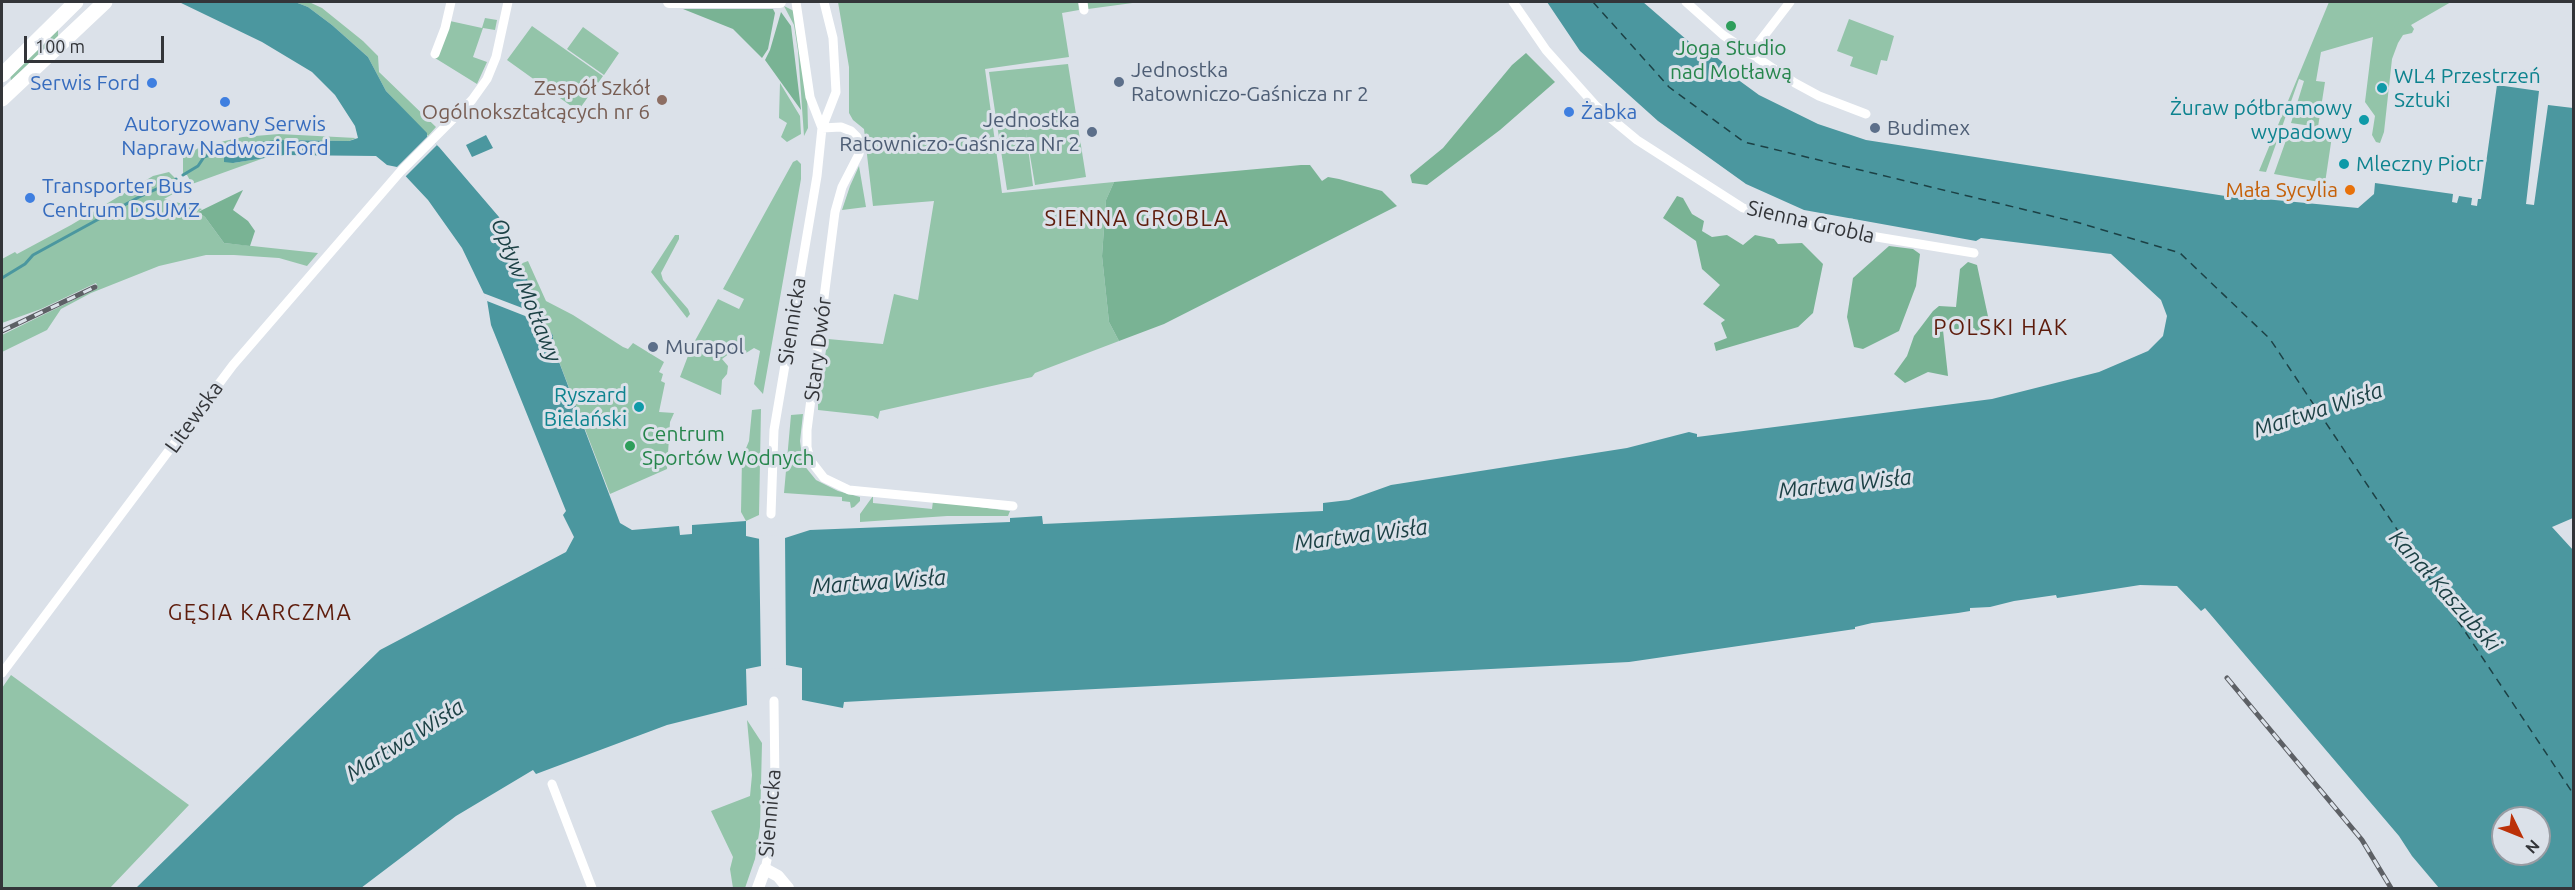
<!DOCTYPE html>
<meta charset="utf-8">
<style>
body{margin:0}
#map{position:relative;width:2575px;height:890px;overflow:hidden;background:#dbe1e9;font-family:Ubuntu,sans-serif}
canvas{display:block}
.frame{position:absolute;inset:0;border:3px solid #333539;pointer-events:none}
.north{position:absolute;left:2491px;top:806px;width:60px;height:60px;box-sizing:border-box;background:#dbe1e9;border:2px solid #989ca3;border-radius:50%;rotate:133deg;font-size:16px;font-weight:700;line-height:24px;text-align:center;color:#333539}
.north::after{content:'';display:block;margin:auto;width:21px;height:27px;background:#bb3108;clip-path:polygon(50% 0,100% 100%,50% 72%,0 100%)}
.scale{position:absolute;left:24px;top:36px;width:140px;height:27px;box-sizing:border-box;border:3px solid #333539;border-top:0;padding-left:8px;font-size:18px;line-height:21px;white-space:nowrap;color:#333539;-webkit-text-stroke:4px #dbe1e9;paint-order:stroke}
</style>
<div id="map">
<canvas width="2575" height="890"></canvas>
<div class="frame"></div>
<div class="north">N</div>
<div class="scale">100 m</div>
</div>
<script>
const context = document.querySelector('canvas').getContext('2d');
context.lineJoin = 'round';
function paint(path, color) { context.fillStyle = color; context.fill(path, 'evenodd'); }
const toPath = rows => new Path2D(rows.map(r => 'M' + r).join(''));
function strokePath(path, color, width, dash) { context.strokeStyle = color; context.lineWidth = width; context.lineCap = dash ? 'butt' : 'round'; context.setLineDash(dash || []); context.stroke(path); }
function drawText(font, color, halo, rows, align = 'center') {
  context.font = font + ' Ubuntu,sans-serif'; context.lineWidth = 6; context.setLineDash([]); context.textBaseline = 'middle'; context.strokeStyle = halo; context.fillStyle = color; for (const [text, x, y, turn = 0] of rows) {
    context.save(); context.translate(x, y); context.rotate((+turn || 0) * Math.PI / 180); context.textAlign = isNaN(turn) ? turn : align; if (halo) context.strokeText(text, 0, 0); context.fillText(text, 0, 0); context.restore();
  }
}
const green = toPath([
 [295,2,309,2,322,8,363,41,378,56,379,72,436,127,428,136,386,91,368,57,332,25,308,7],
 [838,2,1078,2,1079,10,1062,13,1069,57,985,69,1002,193,1114,182,1106,200,1102,256,1109,322,1119,341,1035,373,1032,377,880,411,878,419,873,416,818,410,818,396,828,339,883,344,894,294,918,300,934,201,873,206,864,129,853,120,849,113,849,67],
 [1087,2,1140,2,1088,9],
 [2329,2,2451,2,2411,25,2414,29,2412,33,2403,35,2398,43,2392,59,2384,132,2380,143,2376,142,2372,135,2375,116,2365,102,2373,37,2321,52,2316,81,2325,82,2318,127,2291,123,2304,81,2299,79,2266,172,2259,171],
 [784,6,794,11,807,90,808,128,804,136,798,51,794,25],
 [485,18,497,20,495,30,483,28,473,57,487,62,477,84,435,58,442,46,450,21,482,28],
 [1849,19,1894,36,1887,61,1881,60,1877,75,1850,66,1853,57,1837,51],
 [532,26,603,76,578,111,507,60],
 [583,27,619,53,604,75,567,49],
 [58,28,58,39,11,81,10,74],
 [1068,64,1086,177,1035,185,1026,132,1033,186,1007,190,989,72],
 [780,83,800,116,801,134,787,142,781,137,787,123,779,118],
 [2290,129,2332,136,2325,183,2274,174],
 [279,134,356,138,349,141,276,140,233,163,264,158,192,184,187,175,183,175,183,157,202,146,243,137],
 [797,160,801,164,801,179,763,394,754,384,760,351,754,348,746,353,730,353,722,359,728,366,727,374,722,380,721,395,680,377,691,348,718,299,739,309,744,299,723,289,793,162],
 [859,166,866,207,842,210,850,186],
 [169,172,176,179,180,190,164,199,202,209,198,212,205,217,224,243,318,253,307,266,279,258,234,255,206,255,159,266,91,293,61,309,47,330,2,352,2,335,98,288,96,283,41,309,2,323,2,259,15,252,17,254,71,225,153,176],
 [675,235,679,235,679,239,661,273,663,280,688,309,690,314,687,318,651,272],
 [528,261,546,301,573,315,623,347,628,349,633,343,664,362,659,372,663,374,661,381,665,383,659,412,674,413,670,422,667,469,610,494,553,346,553,335,542,325,520,264],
 [761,409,759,515,746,521,741,512,742,458,749,441,752,410],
 [803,414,800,441,803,464,816,480,838,491,860,497,860,501,854,507,851,508,850,502,842,501,842,497,784,493,791,415],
 [873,496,873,503,932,509,933,501,1010,511,1008,516,947,516,860,522,860,514],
 [11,675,189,805,110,888,2,888,2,688],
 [747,720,762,743,760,827,755,859,745,888,733,888,730,869,733,857,711,811,750,796,752,775]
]);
const forest = toPath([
 [683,9,773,9,775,13,768,49,762,58,733,29],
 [781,12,791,26,801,110,765,60,770,50],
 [1526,53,1555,82,1500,130,1427,185,1412,183,1410,175,1443,148,1512,65],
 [1301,165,1310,165,1322,181,1328,177,1339,179,1382,191,1397,206,1164,324,1119,341,1109,322,1102,256,1106,200,1114,182],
 [243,190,233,210,248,221,255,231,250,246,224,243,205,217,198,212],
 [1677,196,1683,198,1692,214,1704,221,1702,231,1712,237,1727,235,1743,245,1755,235,1774,239,1778,244,1802,243,1823,264,1813,313,1798,327,1716,351,1714,343,1727,338,1721,323,1725,320,1703,304,1720,285,1702,269,1696,241,1663,218],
 [1889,246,1913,249,1920,254,1916,286,1899,331,1863,349,1854,347,1847,317,1853,278],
 [1968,262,1977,265,1992,335,1981,337,1974,328,1943,330,1948,376,1928,372,1905,383,1894,374,1907,356,1914,336,1933,311,1939,306,1956,307,1960,269]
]);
const water = toPath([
 [179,2,295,2,308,7,332,25,368,57,386,91,427,133,427,136,439,147,499,217,540,308,538,314,543,325,553,335,553,346,620,523,632,530,679,526,680,535,692,534,692,525,746,521,746,536,760,539,785,538,810,530,1010,522,1010,518,1042,516,1043,524,1323,511,1323,503,1349,500,1391,485,1627,448,1689,432,1697,434,1697,437,1992,399,2099,372,2148,351,2163,336,2167,316,2161,300,2111,254,1981,238,1976,241,1804,210,1746,184,1658,121,1580,51,1547,2,1643,2,1702,53,1706,49,1735,72,1733,76,1759,95,1818,124,1866,140,2251,200,2254,198,2358,208,2374,194,2375,183,2453,194,2452,202,2457,203,2459,196,2472,198,2471,205,2477,206,2478,199,2481,199,2497,85,2539,91,2526,204,2534,205,2548,105,2573,108,2573,518,2552,527,2573,550,2573,888,2439,888,2412,856,2399,836,2205,608,2201,611,2177,586,2140,585,2057,598,2056,595,2014,601,1990,607,1970,608,1970,611,1958,613,1872,623,1855,627,1855,629,1629,662,898,699,844,702,843,708,802,700,802,668,786,665,761,666,746,669,747,705,667,725,536,774,533,770,456,816,361,888,136,888,380,650,566,552,574,537,563,515,566,511,491,325,487,300,462,248,428,200,397,167,387,165,376,156,284,155,233,163,224,162,224,150,238,145,276,140,349,141,358,138,355,126,335,95,312,72,262,42],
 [2503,818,2539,818,2539,854,2503,854],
 [486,135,493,148,472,157,466,145]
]);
const pier = toPath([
 [428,136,437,145,405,177,396,168],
 [483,293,538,314,543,323,487,301],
 [785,535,786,668,761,669,759,536]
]);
const stream = toPath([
 [183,175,198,166,204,157,217,152,227,153],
 [2,278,25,264,33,255,139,197,163,186,171,186,176,179]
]);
const ferry = toPath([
 [1593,2,1669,87,1744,142,2076,222,2180,253,2270,339,2574,795]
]);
const minor = toPath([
 [796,2,810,97,822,128],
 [1083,2,1084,10],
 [1513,2,1546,50,1596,106,1637,140,1743,208,1822,228,1974,253],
 [1686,2,1723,35,1795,83,1819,96,1866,114],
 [435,54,445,28,451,2],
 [1750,54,1790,2],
 [822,128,841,127,851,131,857,137,860,144,859,154,842,187,835,212,807,430,807,447,810,460,824,478,849,490,1013,506],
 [771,514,774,430,817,176,822,128,836,92,833,38,824,2],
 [2,673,233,365,400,172,472,100,487,79,496,57,508,2],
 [552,784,592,888],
 [765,869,771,842,775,786,774,701]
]);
const tertiary = toPath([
 [669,2,780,2],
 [758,888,765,869,778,876,788,888]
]);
const primary = toPath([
 [2,75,76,2],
 [2,99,105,2]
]);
const rail = toPath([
 [2,331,95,287],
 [2227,678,2362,840,2391,888]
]);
const markers = [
 [1731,26,6,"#2e9e5b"],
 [1119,82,6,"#5c6f8a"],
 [152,83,6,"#3f7fe0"],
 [2382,88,6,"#0f9aa8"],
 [662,100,6,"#8d6e63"],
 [225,102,6,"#3f7fe0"],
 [1569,112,6,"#3f7fe0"],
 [2364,120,6,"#0f9aa8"],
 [1875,128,6,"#5c6f8a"],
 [1092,132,6,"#5c6f8a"],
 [2344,164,6,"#0f9aa8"],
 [2350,190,6,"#e8710a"],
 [30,198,6,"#3f7fe0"],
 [653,347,6,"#5c6f8a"],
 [639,407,6,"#0f9aa8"],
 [630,446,6,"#2e9e5b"]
];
const leisureNames = [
 ["Joga Studio",1731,48],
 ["nad Motławą",1731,72],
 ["Centrum",642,434,"left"],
 ["Sportów Wodnych",642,458,"left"]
];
const serviceNames = [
 ["Jednostka",1131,70],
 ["Ratowniczo-Gaśnicza nr 2",1131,94],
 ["Jednostka",1080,120,"right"],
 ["Ratowniczo-Gaśnicza Nr 2",1080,144,"right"],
 ["Budimex",1887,128],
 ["Murapol",665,347]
];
const cultureNames = [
 ["WL4 Przestrzeń",2394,76],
 ["Sztuki",2394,100],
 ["Żuraw półbramowy",2352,108,"right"],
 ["wypadowy",2352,132,"right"],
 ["Mleczny Piotr",2356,164],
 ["Ryszard",627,395,"right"],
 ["Bielański",627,419,"right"]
];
const shopNames = [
 ["Serwis Ford",140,83,"right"],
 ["Żabka",1581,112],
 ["Autoryzowany Serwis",225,124,"center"],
 ["Napraw Nadwozi Ford",225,148,"center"],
 ["Transporter Bus",42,186],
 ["Centrum DSUMZ",42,210]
];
const educationNames = [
 ["Zespół Szkół",650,88],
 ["Ogólnokształcących nr 6",650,112]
];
const foodNames = [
 ["Mała Sycylia",2338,190]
];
const streetNames = [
 ["Sienna Grobla",1811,222,13],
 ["Siennicka",792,321,-81],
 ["Stary Dwór",818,349,-83],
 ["Litewska",194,417,-54],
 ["Siennicka",770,813,-85]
];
const neighbourhoodNames = [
 ["SIENNA GROBLA",1137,219],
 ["POLSKI HAK",2001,328],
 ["GĘSIA KARCZMA",260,613]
];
const waterNames = [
 ["Opływ Motławy",526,290,68],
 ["Martwa Wisła",2318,410,-18],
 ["Martwa Wisła",1845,484,-6],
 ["Martwa Wisła",1361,535,-7],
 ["Martwa Wisła",879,582,-4],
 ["Kanał Kaszubski",2445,591,48],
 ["Martwa Wisła",405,740,-32]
];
paint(green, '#93c4a9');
paint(forest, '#79b394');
paint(water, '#4b979f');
paint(pier, '#dbe1e9');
strokePath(stream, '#4b979f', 3);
strokePath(ferry, '#1c4145', 1.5, [8, 6]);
strokePath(minor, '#fff', 9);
strokePath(tertiary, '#fff', 12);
strokePath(primary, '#fff', 15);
strokePath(rail, '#5d6065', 5);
strokePath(rail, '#dbe1e9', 3, [9]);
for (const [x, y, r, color] of markers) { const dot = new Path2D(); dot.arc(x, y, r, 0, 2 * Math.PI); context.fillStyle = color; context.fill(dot); strokePath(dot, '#dbe1e9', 2); }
drawText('21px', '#27864d', '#dbe1e9', leisureNames);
drawText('21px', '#4e5e75', '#dbe1e9', serviceNames, 'left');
drawText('21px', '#0d838f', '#dbe1e9', cultureNames, 'left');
drawText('21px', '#366cbe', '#dbe1e9', shopNames, 'left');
drawText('21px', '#785e54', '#dbe1e9', educationNames, 'right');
drawText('21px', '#c56008', '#dbe1e9', foodNames, 'right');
drawText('21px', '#333539', '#dbe1e9', streetNames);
context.letterSpacing = '1.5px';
drawText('22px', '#5e1c0c', '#dbe1e9', neighbourhoodNames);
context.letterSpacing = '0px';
drawText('italic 22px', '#1c4145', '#dbe1e9', waterNames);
</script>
